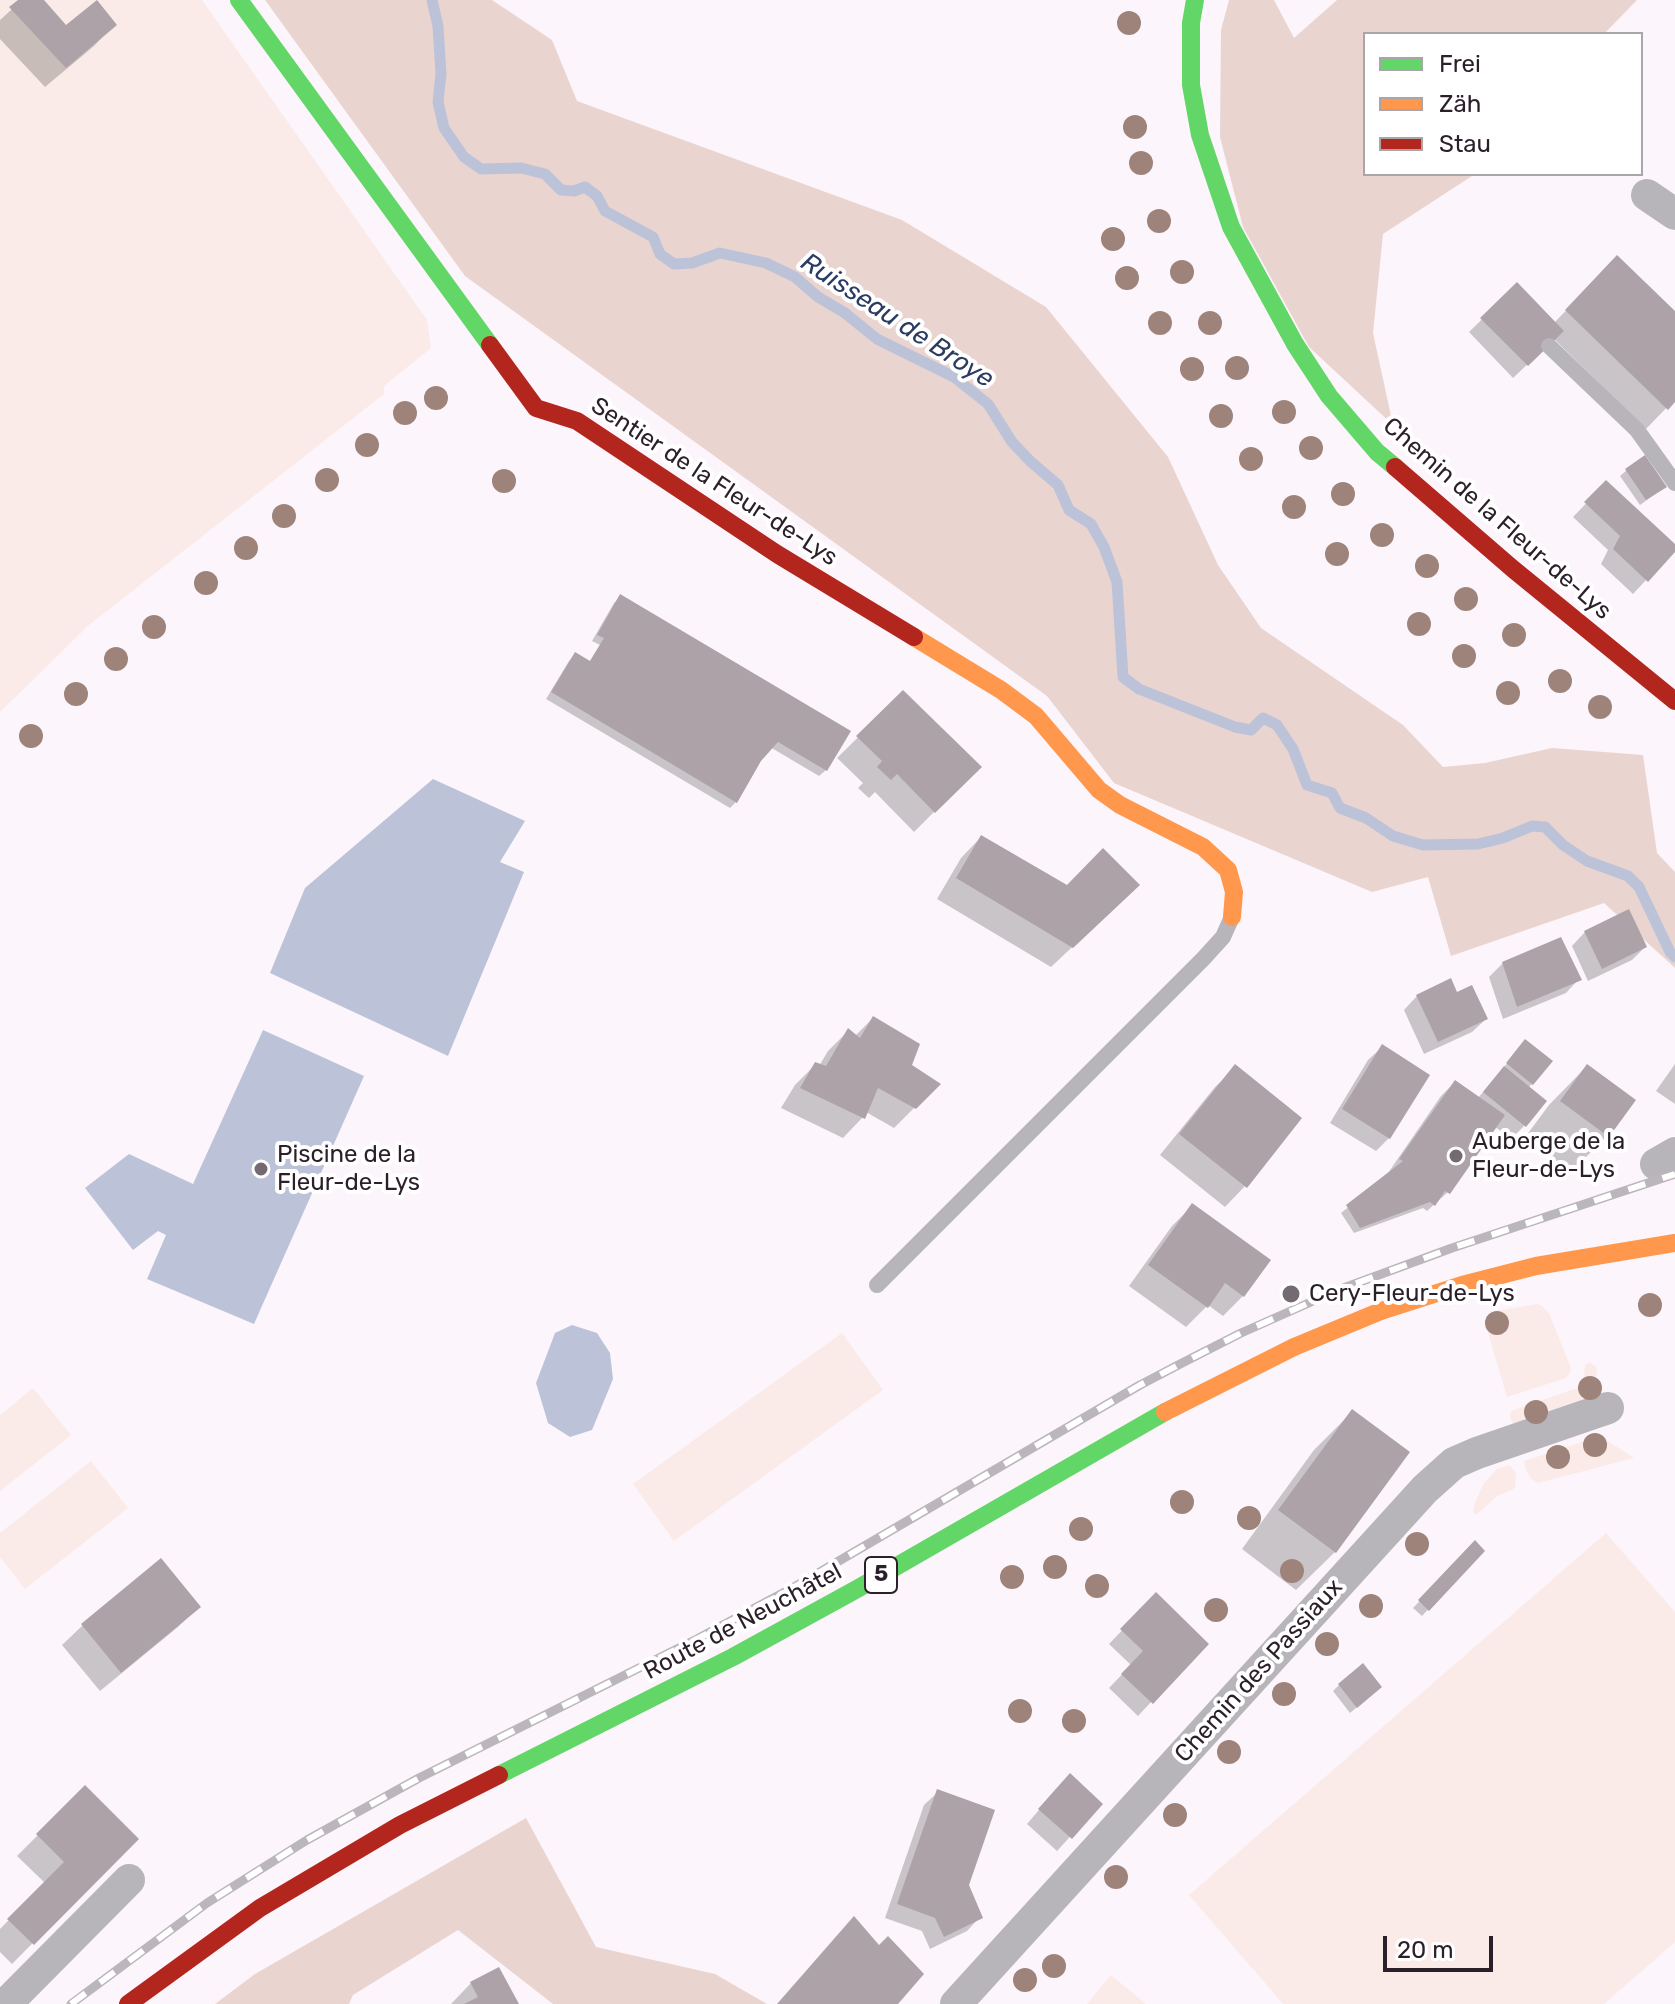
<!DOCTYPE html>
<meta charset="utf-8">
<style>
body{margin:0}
#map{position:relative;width:1675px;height:2004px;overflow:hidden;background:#fcf5fb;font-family:Rubik,sans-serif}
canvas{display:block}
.legend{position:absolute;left:1363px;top:32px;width:280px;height:144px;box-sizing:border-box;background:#fff;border:2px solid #aaa5a9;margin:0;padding:10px 14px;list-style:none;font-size:24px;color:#2b1f29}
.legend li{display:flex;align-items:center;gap:16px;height:40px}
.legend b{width:40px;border:2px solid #aaa5a9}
.scale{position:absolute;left:1383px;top:1936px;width:110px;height:36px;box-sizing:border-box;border:4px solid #2b1f29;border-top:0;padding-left:10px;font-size:24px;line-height:28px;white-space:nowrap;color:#2b1f29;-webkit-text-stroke:6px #fff;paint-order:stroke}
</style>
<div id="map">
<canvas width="1675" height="2004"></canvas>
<ul class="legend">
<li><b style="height:10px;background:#63d668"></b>Frei</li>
<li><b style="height:10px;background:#ff974d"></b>Zäh</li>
<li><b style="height:10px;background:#b3261e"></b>Stau</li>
</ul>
<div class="scale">20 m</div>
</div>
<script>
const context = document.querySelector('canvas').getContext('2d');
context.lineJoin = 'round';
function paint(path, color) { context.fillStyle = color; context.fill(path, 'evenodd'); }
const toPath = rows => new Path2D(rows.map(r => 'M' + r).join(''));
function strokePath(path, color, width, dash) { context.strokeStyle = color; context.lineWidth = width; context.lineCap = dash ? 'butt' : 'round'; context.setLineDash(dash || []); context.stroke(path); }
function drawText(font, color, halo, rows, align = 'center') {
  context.font = font + ' Rubik,sans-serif'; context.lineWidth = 8; context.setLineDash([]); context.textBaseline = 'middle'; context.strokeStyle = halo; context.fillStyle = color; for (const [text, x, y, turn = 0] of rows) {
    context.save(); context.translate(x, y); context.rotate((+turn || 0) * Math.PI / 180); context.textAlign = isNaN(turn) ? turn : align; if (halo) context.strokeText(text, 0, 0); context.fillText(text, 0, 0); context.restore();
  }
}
const green = toPath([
 [0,0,202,0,427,320,431,348,384,386,384,394,89,625,0,712],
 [1537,1304,1542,1306,1549,1313,1571,1368,1570,1373,1566,1378,1507,1397,1488,1333,1489,1320,1496,1311],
 [842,1333,883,1390,674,1541,633,1484],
 [1590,1362,1597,1368,1596,1378,1586,1399,1514,1427,1510,1416,1511,1411,1577,1388,1584,1377,1585,1365],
 [33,1388,71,1435,0,1491,0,1415],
 [1600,1436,1634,1458,1538,1483,1531,1479,1526,1470,1524,1461],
 [91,1461,128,1508,25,1589,0,1557,0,1533],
 [1510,1465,1516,1474,1515,1487,1512,1490,1497,1496,1476,1515,1473,1512,1474,1505,1484,1483,1497,1469],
 [1606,1533,1675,1612,1675,1942,1604,2004,1283,2004,1189,1895],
 [1111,1975,1146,2004,1087,2004]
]);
const forest = toPath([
 [265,0,492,0,552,40,577,101,902,220,1046,307,1168,457,1218,565,1261,628,1403,725,1443,767,1485,763,1552,748,1643,755,1657,853,1675,872,1675,968,1604,903,1451,956,1428,877,1372,892,1114,783,1047,696,465,276],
 [1229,0,1274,0,1294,38,1337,0,1637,0,1604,34,1365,34,1365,174,1475,174,1383,234,1373,333,1393,425,1309,347,1243,227,1220,137,1221,30],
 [526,1818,596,1947,715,1974,767,2004,553,2004,458,1930,353,1995,349,2004,215,2004,255,1974]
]);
const water = toPath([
 [433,779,525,821,500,862,524,872,448,1056,270,973,305,888],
 [263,1030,364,1076,254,1324,147,1279,166,1235,158,1231,133,1250,85,1188,129,1154,193,1184],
 [572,1325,597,1333,610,1353,613,1379,592,1430,570,1437,548,1423,536,1383,555,1333]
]);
const shadow = toPath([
 [22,0,42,0,66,28,114,25,94,46,45,87,0,39,0,20],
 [1617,258,1675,314,1675,399,1646,429,1554,339,1513,378,1469,332,1517,285,1554,323],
 [1627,470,1658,492,1640,505,1620,476],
 [1606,483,1675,547,1675,549,1633,594,1601,564,1608,550,1573,517],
 [620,597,826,770,819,776,770,747,759,760,736,802,730,808,546,699,569,661,576,655,589,663,600,645,592,641,614,603],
 [903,693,979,767,914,832,875,792,869,798,858,788,863,783,837,758],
 [981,837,1067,888,1117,905,1051,967,937,899,961,858],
 [1585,932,1645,947,1632,960,1588,981,1572,946],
 [1503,963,1579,979,1566,993,1503,1019,1489,977],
 [1456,994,1486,1019,1472,1032,1424,1054,1404,1010,1417,996],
 [873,1018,910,1066,938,1084,894,1128,866,1112,863,1117,843,1138,781,1108,795,1085,816,1064,819,1066,828,1051,848,1031,855,1036],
 [1382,1047,1389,1138,1376,1151,1330,1123,1368,1060],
 [1520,1048,1532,1084,1528,1088,1544,1102,1524,1126,1511,1139,1494,1126,1448,1192,1427,1211,1423,1208,1354,1233,1341,1213,1390,1174,1388,1173,1441,1096,1455,1082,1478,1098],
 [1675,1064,1675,1104,1656,1091],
 [1587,1066,1607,1136,1569,1174,1523,1140,1549,1105],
 [1236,1067,1299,1119,1245,1186,1225,1207,1160,1155,1215,1087],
 [1192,1206,1243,1296,1223,1316,1208,1305,1186,1327,1129,1286,1172,1226],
 [1352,1412,1335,1552,1296,1590,1242,1549,1314,1450],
 [1475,1543,1483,1551,1422,1616,1413,1608],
 [1156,1595,1151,1702,1138,1716,1109,1688,1131,1665,1109,1644],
 [198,1607,178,1627,100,1691,62,1645,83,1625],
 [1339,1685,1374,1693,1350,1713,1333,1691],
 [85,1788,136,1839,12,1964,0,1952,0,1929,45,1883,17,1856],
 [1057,1789,1100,1804,1057,1851,1027,1824],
 [938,1792,966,1885,980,1917,967,1931,930,1949,922,1931,885,1918,924,1805],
 [471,1983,516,2004,451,2004]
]);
const stream = toPath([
 [432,0,438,26,441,74,438,102,444,128,464,157,481,169,521,168,545,174,561,190,574,191,585,187,597,196,605,211,653,237,660,254,674,264,692,263,720,253,766,263,795,277,818,297,845,313,877,339,954,377,988,404,1012,442,1030,461,1058,485,1069,510,1091,524,1104,547,1117,582,1123,677,1139,689,1235,727,1251,730,1263,718,1277,725,1293,749,1307,785,1332,793,1340,808,1366,818,1393,836,1423,845,1478,844,1503,838,1532,826,1545,827,1563,845,1587,861,1628,876,1639,887,1670,952,1675,957]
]);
const building = toPath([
 [18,0,44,0,66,25,97,0,117,25,66,68,9,7],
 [1617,255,1675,311,1675,402,1668,410,1565,310],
 [1517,282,1564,331,1528,366,1480,318],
 [1645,455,1667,487,1646,500,1625,469],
 [1606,480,1675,544,1675,552,1648,582,1613,549,1620,536,1584,502],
 [620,594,851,731,827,771,778,742,761,761,737,803,551,692,575,652,590,661,604,638,597,635],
 [903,690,982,767,935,813,897,774,891,780,877,767,882,761,856,736],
 [981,835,1067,885,1103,848,1140,885,1073,948,956,878],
 [1629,909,1647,947,1602,969,1584,931],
 [1561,937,1582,980,1517,1007,1502,962],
 [1451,978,1457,992,1472,985,1488,1019,1438,1042,1416,995],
 [873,1016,920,1044,912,1065,941,1084,916,1109,878,1088,865,1119,800,1088,815,1062,826,1066,848,1028,860,1038],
 [1525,1039,1553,1061,1533,1085,1506,1063],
 [1382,1044,1430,1075,1390,1139,1342,1109],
 [1235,1064,1302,1118,1247,1188,1179,1134],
 [1587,1064,1636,1100,1609,1137,1560,1101],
 [1504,1066,1547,1101,1526,1127,1483,1092],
 [1455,1080,1505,1115,1450,1194,1445,1191,1435,1206,1430,1202,1360,1228,1346,1205,1403,1161,1399,1159],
 [1192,1203,1271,1260,1244,1297,1225,1283,1208,1308,1148,1265],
 [1352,1409,1410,1452,1336,1553,1278,1510],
 [1475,1540,1485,1551,1429,1611,1418,1600],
 [161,1558,201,1607,121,1673,81,1624],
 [1156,1592,1209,1644,1153,1704,1121,1674,1143,1651,1120,1629],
 [1363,1663,1382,1687,1357,1708,1338,1684],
 [1070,1773,1103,1804,1072,1839,1038,1809],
 [85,1785,139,1839,34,1945,7,1919,64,1862,36,1834],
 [937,1789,995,1810,969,1885,983,1918,944,1937,935,1918,897,1904],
 [854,1916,879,1945,888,1936,924,1974,898,2004,777,2004],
 [499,1967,519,2004,464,2004,478,1997,470,1982]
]);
const lane = toPath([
 [1549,346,1637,430,1675,483],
 [877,1285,1203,959,1223,937,1231,919]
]);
const street = toPath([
 [1647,195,1675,214],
 [1656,1164,1675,1153],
 [6,2004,129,1880],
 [956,2004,1425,1489,1454,1463,1477,1453,1608,1408]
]);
const fast = toPath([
 [239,0,490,345],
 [1195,0,1191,23,1191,85,1200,135,1231,227,1295,344,1329,396,1377,452,1395,467],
 [499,1775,733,1657,857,1589,1165,1412]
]);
const slow = toPath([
 [914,637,1001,690,1036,716,1099,790,1120,805,1203,847,1228,870,1234,892,1232,917],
 [1165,1412,1294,1347,1381,1311,1462,1285,1536,1266,1675,1243]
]);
const jam = toPath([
 [490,345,536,408,577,421,777,554,914,637],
 [1395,467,1513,569,1675,701],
 [128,2004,260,1908,400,1825,499,1775]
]);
const rail = toPath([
 [71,2004,207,1903,307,1840,419,1778,697,1639,796,1586,1140,1385,1184,1362,1241,1333,1338,1290,1452,1248,1675,1174]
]);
const trees = [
 [1129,23],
 [1135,127],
 [1141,163],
 [1159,221],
 [1113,239],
 [1182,272],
 [1127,278],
 [1160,323],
 [1210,323],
 [1237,368],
 [1192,369],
 [436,398],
 [1284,412],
 [405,413],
 [1221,416],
 [367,445],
 [1311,448],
 [1251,459],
 [327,480],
 [504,481],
 [1343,494],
 [1294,507],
 [284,516],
 [1382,535],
 [246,548],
 [1337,554],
 [1427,566],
 [206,583],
 [1466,599],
 [1419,624],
 [154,627],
 [1514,635],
 [1464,656],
 [116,659],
 [1560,681],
 [1508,693],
 [76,694],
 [1600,707],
 [31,736],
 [1650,1305],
 [1497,1323],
 [1590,1388],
 [1536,1412],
 [1595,1445],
 [1558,1457],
 [1182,1502],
 [1249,1518],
 [1081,1529],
 [1417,1544],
 [1055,1567],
 [1292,1571],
 [1012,1577],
 [1097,1586],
 [1371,1606],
 [1216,1610],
 [1327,1644],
 [1284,1694],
 [1020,1711],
 [1074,1721],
 [1229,1752],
 [1175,1815],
 [1116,1877],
 [1054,1966],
 [1025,1980]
];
const markers = [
 [1456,1156,8,"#746a72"],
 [261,1169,8,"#746a72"],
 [1291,1294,10,"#746a72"]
];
const shields = [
 [881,1575,32]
];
const shieldNames = [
 ["5",881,1575]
];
const streetNames = [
 ["Sentier de la Fleur-de-Lys",714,482,33],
 ["Chemin de la Fleur-de-Lys",1497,519,41],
 ["Route de Neuchâtel",743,1622,-28],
 ["Chemin des Passiaux",1259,1671,-48]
];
const poiNames = [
 ["Auberge de la",1472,1142],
 ["Fleur-de-Lys",1472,1170],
 ["Piscine de la",277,1155],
 ["Fleur-de-Lys",277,1183],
 ["Cery-Fleur-de-Lys",1309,1294]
];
const waterNames = [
 ["Ruisseau de Broye",897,321,33]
];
paint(green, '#fbebe8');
paint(forest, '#ead4d0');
paint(water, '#bcc3d9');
paint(shadow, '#0003');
strokePath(stream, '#bcc3d9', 11);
paint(building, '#aca2a7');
strokePath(lane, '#b7b4ba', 16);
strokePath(street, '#b7b4ba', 32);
strokePath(fast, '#63d668', 18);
strokePath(slow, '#ff974d', 18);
strokePath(jam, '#b3261e', 18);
strokePath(rail, '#bbb6bb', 9);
strokePath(rail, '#fff', 6, [18]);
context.fillStyle = '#9e837b';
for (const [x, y] of trees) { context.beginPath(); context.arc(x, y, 12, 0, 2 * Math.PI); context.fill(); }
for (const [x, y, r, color] of markers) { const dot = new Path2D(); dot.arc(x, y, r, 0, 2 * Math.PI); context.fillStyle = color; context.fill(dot); strokePath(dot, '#fff', 3); }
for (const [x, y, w] of shields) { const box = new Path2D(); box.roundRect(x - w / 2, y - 18, w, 36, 6); context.fillStyle = '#fff'; context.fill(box); strokePath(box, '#2b1f29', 2); }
drawText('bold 22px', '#2b1f29', null, shieldNames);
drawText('24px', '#2b1f29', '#fff', streetNames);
drawText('24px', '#2b1f29', '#fff', poiNames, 'left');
drawText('italic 26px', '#2a3c63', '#fff', waterNames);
</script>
